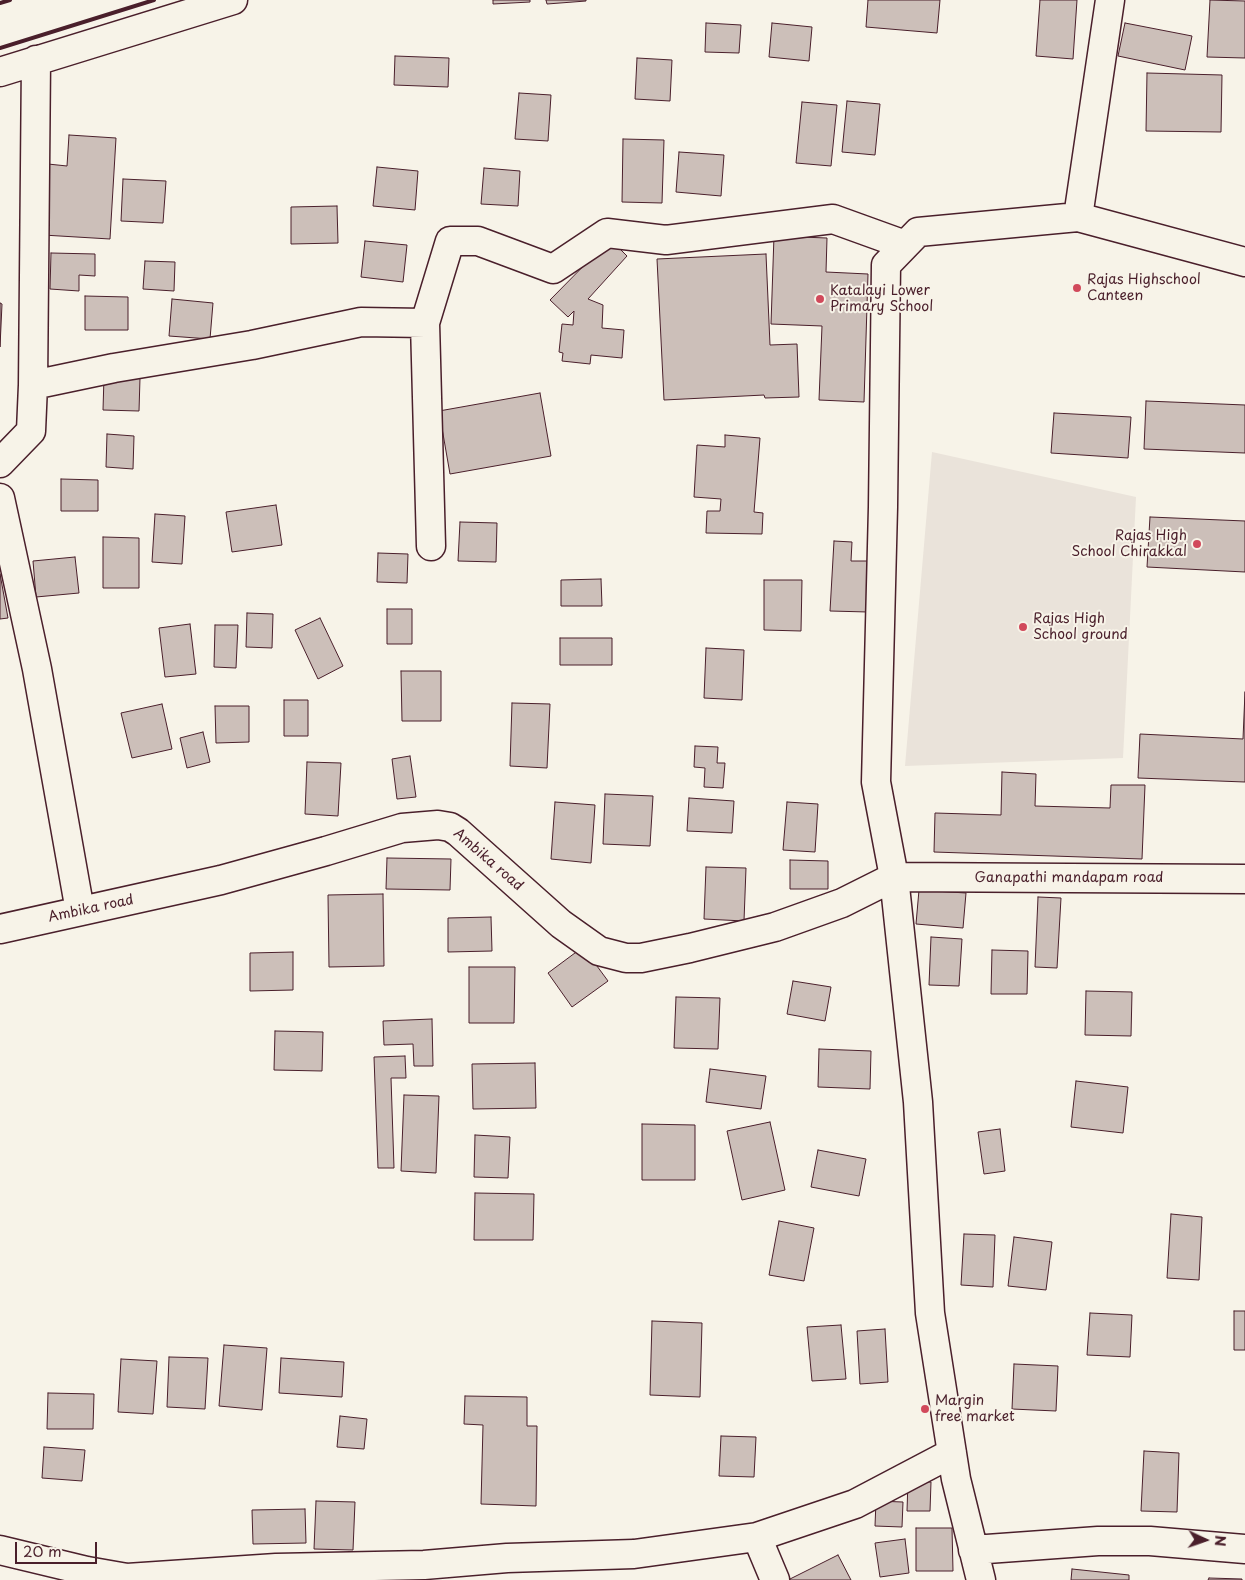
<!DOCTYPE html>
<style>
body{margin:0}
#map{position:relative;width:1245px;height:1580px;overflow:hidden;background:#f7f3e8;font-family:"Playpen Sans",sans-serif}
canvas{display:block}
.north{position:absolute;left:1180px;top:1515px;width:50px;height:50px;-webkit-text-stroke:4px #f7f3e8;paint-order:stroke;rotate:93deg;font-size:14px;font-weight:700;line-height:20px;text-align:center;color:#4a1f2b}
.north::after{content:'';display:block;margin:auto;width:18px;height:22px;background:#4a1f2b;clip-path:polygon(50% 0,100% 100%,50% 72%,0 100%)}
.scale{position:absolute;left:15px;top:1542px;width:82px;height:22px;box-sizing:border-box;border:2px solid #4a1f2b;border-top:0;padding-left:6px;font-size:15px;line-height:18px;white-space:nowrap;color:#4a1f2b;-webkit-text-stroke:4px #f7f3e8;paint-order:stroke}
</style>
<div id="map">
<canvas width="1245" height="1580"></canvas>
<div class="north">N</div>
<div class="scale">20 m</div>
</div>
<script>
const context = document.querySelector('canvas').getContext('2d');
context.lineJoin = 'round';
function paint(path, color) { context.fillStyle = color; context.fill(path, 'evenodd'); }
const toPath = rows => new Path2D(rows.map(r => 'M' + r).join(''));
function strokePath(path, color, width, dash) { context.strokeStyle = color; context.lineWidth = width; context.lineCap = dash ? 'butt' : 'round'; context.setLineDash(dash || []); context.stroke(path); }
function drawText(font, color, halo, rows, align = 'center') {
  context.font = font + ' "Playpen Sans",sans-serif'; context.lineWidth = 4; context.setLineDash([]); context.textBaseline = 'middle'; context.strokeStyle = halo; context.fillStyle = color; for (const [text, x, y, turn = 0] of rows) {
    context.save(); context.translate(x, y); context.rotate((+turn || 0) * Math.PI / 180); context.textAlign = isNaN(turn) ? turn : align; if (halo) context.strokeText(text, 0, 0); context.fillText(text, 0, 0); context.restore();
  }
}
const built = toPath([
 [932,452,1136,497,1123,758,905,766]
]);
const building = toPath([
 [493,0,530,0,530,2,493,4,493,0],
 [546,0,586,0,586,1,547,4,546,0],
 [868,0,940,0,937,33,866,27,868,0],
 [1040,0,1077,0,1073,59,1036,56,1040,0],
 [1210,0,1245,1,1245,58,1207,57,1210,0],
 [706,23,741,25,739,53,705,52,706,23],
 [772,23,812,27,809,61,769,57,772,23],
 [1125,23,1192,36,1185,70,1118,56,1125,23],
 [395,56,449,58,448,87,394,85,395,56],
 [637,58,672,60,670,101,635,99,637,58],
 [1147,73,1222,75,1221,132,1146,131,1147,73],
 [519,93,551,95,548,141,515,139,519,93],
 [847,101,880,104,875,155,842,152,847,101],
 [802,102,837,105,831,166,796,163,802,102],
 [69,135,116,138,110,239,43,235,48,164,67,166,69,135],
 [623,139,664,140,662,203,622,202,623,139],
 [679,152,724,155,721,196,676,192,679,152],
 [377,167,418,171,415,210,373,206,377,167],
 [484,168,520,171,518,206,481,204,484,168],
 [123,179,166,181,163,223,121,221,123,179],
 [337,206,338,243,291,244,291,207,337,206],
 [774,236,827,238,826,272,868,274,864,402,819,400,822,326,771,324,774,236],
 [610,239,627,256,588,299,603,305,602,328,624,330,622,358,591,355,590,364,562,361,563,353,559,352,562,324,573,325,574,311,568,317,550,300,610,239],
 [365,241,407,245,403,282,361,277,365,241],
 [51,253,95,254,95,276,79,275,79,291,50,289,51,253],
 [766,254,770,345,797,344,799,397,765,398,764,395,664,400,657,259,766,254],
 [145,261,175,262,174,291,143,289,145,261],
 [85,296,128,297,128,330,85,330,85,296],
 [172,299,213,303,210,339,169,336,172,299],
 [0,303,2,304,0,347,0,303],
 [104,377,140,378,139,411,103,410,104,377],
 [540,393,551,456,450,474,439,411,540,393],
 [1146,401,1245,405,1245,453,1144,449,1146,401],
 [1054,413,1131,417,1128,458,1051,453,1054,413],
 [107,434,134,436,133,469,106,467,107,434],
 [725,435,760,438,754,512,763,513,762,534,706,533,707,511,720,511,721,499,694,497,697,445,725,447,725,435],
 [61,479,98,480,98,511,61,511,61,479],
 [276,505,282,545,232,552,226,512,276,505],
 [155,514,185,516,182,564,152,562,155,514],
 [1150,517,1245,521,1245,572,1147,567,1150,517],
 [460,522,497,523,496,562,458,561,460,522],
 [103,537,139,538,139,588,103,588,103,537],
 [834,541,852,542,851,561,870,561,868,612,830,611,834,541],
 [378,553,408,554,407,583,377,582,378,553],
 [75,557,79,593,36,597,33,561,75,557],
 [0,574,8,618,0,619,0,574],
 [601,579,602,606,561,606,561,580,601,579],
 [764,580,802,580,801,631,764,630,764,580],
 [387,609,412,609,412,644,387,644,387,609],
 [247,613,273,614,272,648,246,647,247,613],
 [320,618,343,666,318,679,295,630,320,618],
 [190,624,196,674,165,677,159,628,190,624],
 [215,625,238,625,236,668,214,667,215,625],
 [560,638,612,638,612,665,560,665,560,638],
 [706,648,744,650,742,700,704,698,706,648],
 [401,671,441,671,441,721,402,721,401,671],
 [1245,692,1245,782,1138,778,1140,734,1243,739,1245,692],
 [284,700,308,700,308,736,284,736,284,700],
 [512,703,550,704,547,768,510,766,512,703],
 [162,704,172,749,132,758,121,713,162,704],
 [215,706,249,706,249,742,216,743,215,706],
 [203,732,210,762,187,768,180,738,203,732],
 [695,746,718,747,717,763,725,763,723,788,704,787,705,768,694,767,695,746],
 [410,756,416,797,397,799,392,759,410,756],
 [307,762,341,763,338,816,305,814,307,762],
 [1002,772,1036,774,1035,806,1110,808,1111,785,1145,785,1142,859,934,852,935,813,1001,815,1002,772],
 [605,794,653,796,650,846,603,844,605,794],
 [689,798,734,801,732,833,687,831,689,798],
 [555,802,595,805,591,863,551,859,555,802],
 [787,802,818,804,815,852,783,850,787,802],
 [387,858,451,859,450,890,386,889,387,858],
 [790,860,828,861,828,889,790,889,790,860],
 [706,867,746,868,744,921,704,919,706,867],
 [919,890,966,893,963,928,916,924,919,890],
 [383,894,384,966,329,967,328,895,383,894],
 [1038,897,1061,898,1057,968,1035,967,1038,897],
 [491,917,492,951,448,952,448,918,491,917],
 [931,937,962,939,959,986,929,985,931,937],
 [583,947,608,981,572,1007,548,973,583,947],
 [992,950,1028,951,1027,994,991,994,992,950],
 [293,952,293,990,250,991,250,953,293,952],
 [469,967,515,967,514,1023,469,1023,469,967],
 [793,981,831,987,825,1021,787,1014,793,981],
 [1086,991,1132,992,1131,1036,1085,1035,1086,991],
 [676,997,720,998,718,1049,674,1048,676,997],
 [432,1019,433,1066,414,1066,413,1044,384,1045,383,1021,432,1019],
 [275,1031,323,1032,322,1071,274,1070,275,1031],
 [819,1049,871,1051,870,1089,818,1087,819,1049],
 [405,1056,406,1078,391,1078,394,1168,378,1168,374,1057,405,1056],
 [535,1063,536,1108,473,1109,472,1064,535,1063],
 [710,1069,766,1076,761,1109,706,1102,710,1069],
 [1076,1081,1128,1087,1123,1133,1071,1127,1076,1081],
 [404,1095,439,1096,436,1173,401,1171,404,1095],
 [770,1122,785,1190,742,1200,727,1131,770,1122],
 [642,1124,695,1125,695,1180,642,1180,642,1124],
 [1000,1129,1005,1171,984,1174,978,1132,1000,1129],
 [475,1135,510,1137,508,1178,474,1177,475,1135],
 [818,1150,866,1159,859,1196,811,1187,818,1150],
 [475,1193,534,1194,533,1240,474,1240,475,1193],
 [1171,1214,1202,1217,1199,1280,1167,1278,1171,1214],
 [779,1221,814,1228,804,1281,769,1275,779,1221],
 [964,1234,995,1235,993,1287,961,1285,964,1234],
 [1014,1237,1052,1242,1046,1290,1008,1286,1014,1237],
 [1234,1311,1245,1311,1245,1350,1234,1350,1234,1311],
 [1090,1313,1132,1315,1130,1357,1087,1355,1090,1313],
 [652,1321,702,1323,700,1397,650,1395,652,1321],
 [841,1325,846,1379,812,1381,807,1327,841,1325],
 [885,1329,888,1382,860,1384,857,1331,885,1329],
 [224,1345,267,1348,262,1410,219,1406,224,1345],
 [169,1357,208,1358,205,1409,167,1407,169,1357],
 [281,1358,344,1362,342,1397,279,1393,281,1358],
 [121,1359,157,1361,153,1414,118,1412,121,1359],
 [1014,1364,1058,1366,1056,1411,1012,1409,1014,1364],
 [48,1393,94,1394,93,1429,47,1429,48,1393],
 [465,1396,527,1397,527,1426,537,1426,536,1506,481,1504,483,1425,464,1424,465,1396],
 [340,1416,367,1419,364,1449,337,1447,340,1416],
 [721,1436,756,1437,754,1477,719,1476,721,1436],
 [44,1447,85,1450,82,1481,42,1478,44,1447],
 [1144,1451,1179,1453,1177,1512,1141,1511,1144,1451],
 [908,1481,931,1482,930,1511,907,1511,908,1481],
 [316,1501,355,1502,353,1550,314,1549,316,1501],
 [876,1501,903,1502,902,1527,875,1526,876,1501],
 [305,1509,306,1543,253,1544,252,1510,305,1509],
 [916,1528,952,1528,953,1571,916,1571,916,1528],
 [905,1539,909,1573,880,1577,875,1543,905,1539],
 [838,1555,851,1580,788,1580,838,1555],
 [1072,1569,1129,1575,1129,1580,1071,1580,1072,1569],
 [1209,1578,1242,1579,1242,1580,1208,1580,1209,1578]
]);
const minor = toPath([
 [0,72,233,0],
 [1078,217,1110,0],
 [33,385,36,60],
 [0,463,31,431,33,385,114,368,252,345,361,322,425,323],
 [0,498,37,669,80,911],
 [431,546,425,323,450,241,478,241,553,269,607,233,666,240,833,219,905,245],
 [0,929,221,880,326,851,402,828,438,825,450,827,458,832,561,924,599,951,626,958,641,958,690,948,775,927,842,903,894,877,1245,879],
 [757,1537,775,1580],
 [0,1550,87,1571,127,1578,276,1568],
 [973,1550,1098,1541,1150,1541,1245,1549],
 [278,1580,276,1568,424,1565,507,1558,634,1554,757,1537,855,1504,952,1453],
 [981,1580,956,1479,930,1313,918,1102,894,877,876,782,883,507,886,265,918,232,1078,217,1245,262]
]);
const rail = toPath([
 [0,3,10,0],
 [0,48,154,0]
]);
const markers = [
 [1077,288,5,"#d1495b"],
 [820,299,5,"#d1495b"],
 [1197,544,5,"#d1495b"],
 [1023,627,5,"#d1495b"],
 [925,1409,5,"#d1495b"]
];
const poiNames = [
 ["Rajas Highschool",1087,280],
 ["Canteen",1087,296],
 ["Katalayi Lower",830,291],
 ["Primary School",830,307],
 ["Rajas High",1187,536,"right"],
 ["School Chirakkal",1187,552,"right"],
 ["Rajas High",1033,619],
 ["School ground",1033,635],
 ["Margin",935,1401],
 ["free market",935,1417]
];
const streetNames = [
 ["Ambika road",488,860,41],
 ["Ganapathi mandapam road",1069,878],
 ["Ambika road",91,909,-12]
];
paint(built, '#eae3da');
paint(building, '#ccbfb9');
strokePath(building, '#4a1f2b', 1);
strokePath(minor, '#4a1f2b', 31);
strokePath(minor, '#f7f3e8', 28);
strokePath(rail, '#4a1f2b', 4);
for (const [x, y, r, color] of markers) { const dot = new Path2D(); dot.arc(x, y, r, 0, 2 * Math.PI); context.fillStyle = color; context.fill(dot); strokePath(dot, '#f7f3e8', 2); }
drawText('14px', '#4a1f2b', '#f7f3e8', poiNames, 'left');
drawText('14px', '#4a1f2b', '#f7f3e8', streetNames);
</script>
